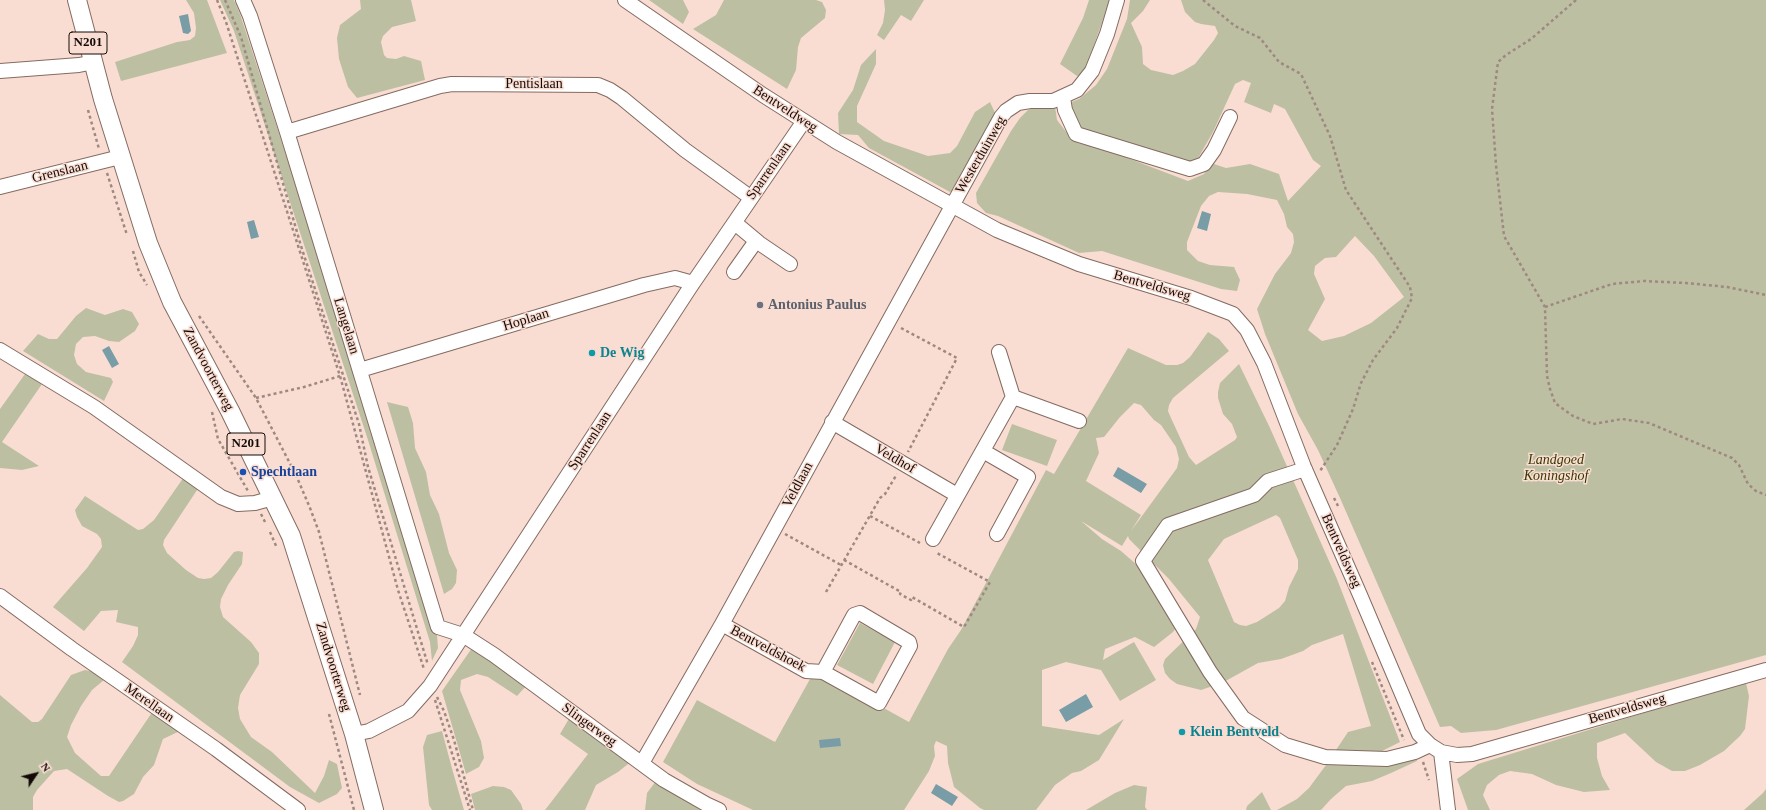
<!DOCTYPE html>
<style>
body{margin:0}
#map{position:relative;width:1766px;height:810px;overflow:hidden;background:#faddd2;font-family:Georgia,serif}
canvas{display:block}
.north{position:absolute;left:16px;top:754px;width:40px;height:40px;-webkit-text-stroke:3px #faddd2;paint-order:stroke;rotate:55deg;font-size:11px;font-weight:700;line-height:16px;text-align:center;color:#130a07}
.north::after{content:'';display:block;margin:auto;width:14px;height:18px;background:#130a07;clip-path:polygon(50% 0,100% 100%,50% 72%,0 100%)}
</style>
<div id="map">
<canvas width="1766" height="810"></canvas>
<div class="north">N</div>
</div>
<script>
const context = document.querySelector('canvas').getContext('2d');
context.lineJoin = 'round';
function paint(path, color) { context.fillStyle = color; context.fill(path, 'evenodd'); }
const toPath = rows => new Path2D(rows.map(r => 'M' + r).join(''));
function strokePath(path, color, width, dash) { context.strokeStyle = color; context.lineWidth = width; context.lineCap = dash ? 'butt' : 'round'; context.setLineDash(dash || []); context.stroke(path); }
function drawText(font, color, halo, rows, align = 'center') {
  context.font = font + ' Georgia,serif'; context.lineWidth = 3; context.setLineDash([]); context.textBaseline = 'middle'; context.strokeStyle = halo; context.fillStyle = color; for (const [text, x, y, turn = 0] of rows) {
    context.save(); context.translate(x, y); context.rotate((+turn || 0) * Math.PI / 180); context.textAlign = isNaN(turn) ? turn : align; if (halo) context.strokeText(text, 0, 0); context.fillText(text, 0, 0); context.restore();
  }
}
const green = toPath([
 [186,0,207,0,227,53,121,81,115,62,177,42,190,40,195,36,196,28,194,13],
 [220,0,234,0,240,14,339,317,437,635,438,648,432,661,430,642,368,440,234,31],
 [360,0,411,0,416,21,392,27,383,36,381,42,384,55,387,58,396,59,404,56,421,61,425,80,357,98,348,87,339,59,337,38,340,25,361,9],
 [649,0,683,0,689,12,683,24],
 [724,0,816,0,822,2,826,10,825,18,801,38,798,47,796,70,787,89,693,29,716,15],
 [884,0,924,0,911,21,901,15,884,40,877,35,883,23,885,10],
 [1089,0,1110,0,1084,73,1077,76,1060,64,1083,18],
 [1130,0,1150,0,1143,11,1131,23,1142,47,1143,64,1151,70,1173,75,1183,71,1195,64,1214,40,1218,33,1215,26,1201,24,1195,22,1185,12,1181,0,1766,0,1766,655,1496,730,1461,733,1451,726,1440,727,1340,498,1318,450,1298,414,1265,334,1257,309,1275,274,1291,253,1294,242,1293,234,1287,227,1284,214,1277,200,1247,194,1218,192,1209,196,1201,206,1187,242,1187,250,1198,261,1210,265,1234,267,1240,280,1237,291,1221,289,1102,251,1079,253,998,216,986,213,977,203,976,193,1011,131,1020,118,1028,110,1036,107,1055,106,1057,120,1067,133,1078,143,1109,151,1188,181,1204,174,1211,163,1226,168,1250,164,1279,174,1288,201,1321,166,1313,160,1285,109,1274,104,1271,113,1244,102,1251,83,1243,80,1235,84,1213,132,1197,160,1186,165,1084,132,1072,119,1067,104,1079,99,1096,85,1107,69,1127,19],
 [1355,236,1374,256,1404,297,1371,323,1344,336,1322,341,1308,330,1325,299,1314,274,1315,266,1325,258,1336,257],
 [876,49,876,64,857,106,857,122,884,141,928,156,950,153,957,146,975,112,990,102,996,115,953,190,950,192,869,148,858,135,839,134,838,113,853,90,861,65],
 [86,308,105,315,123,309,132,312,139,324,135,331,119,342,109,341,95,336,83,337,76,344,74,355,77,364,86,372,111,378,113,382,104,401,23,351,38,334,49,339,57,339,76,316],
 [1208,332,1219,339,1229,351,1173,398,1169,405,1168,411,1171,418,1189,457,1196,465,1235,440,1237,437,1232,424,1223,414,1218,398,1218,392,1220,383,1239,364,1270,428,1337,579,1400,742,1378,753,1336,750,1348,732,1371,726,1343,634,1312,645,1303,651,1281,659,1258,663,1222,683,1201,690,1177,684,1170,679,1165,673,1163,665,1165,659,1196,629,1200,617,1169,579,1129,539,1128,536,1122,546,1081,521,1102,539,1121,551,1153,579,1182,619,1173,632,1154,647,1135,637,1105,649,1103,660,1134,642,1156,680,1120,701,1101,670,1066,662,1042,670,1042,726,1099,735,1124,719,1099,760,1081,771,1072,773,1055,785,1036,810,984,810,980,808,954,787,948,763,947,746,936,741,934,746,935,756,929,771,904,810,753,810,697,784,663,762,697,700,775,742,810,679,833,680,909,722,948,649,961,630,1046,470,1054,474,1128,348,1166,365,1177,365,1183,363,1190,357],
 [1134,403,1141,405,1154,420,1161,425,1176,447,1179,459,1177,468,1131,531,1141,515,1086,481,1099,453,1096,438,1104,437,1120,417],
 [1276,515,1280,518,1298,560,1298,569,1289,587,1285,601,1279,608,1257,622,1246,626,1240,625,1234,622,1208,560,1224,539],
 [25,374,42,384,2,442,39,466,22,470,0,468,0,409],
 [387,402,408,407,413,423,415,448,426,472,430,495,439,514,449,553,457,570,456,583,452,589,444,594],
 [1012,424,1057,440,1047,466,1002,450],
 [186,474,201,484,164,540,163,545,167,553,186,570,198,578,204,579,211,578,218,572,234,552,238,551,243,552,242,564,228,585,221,599,220,607,223,617,251,642,259,653,259,664,240,695,238,708,240,719,251,737,272,752,315,793,324,776,329,760,337,764,342,788,337,794,319,803,290,787,122,662,133,646,138,635,138,627,116,622,118,610,101,611,84,631,53,607,87,568,102,547,101,539,97,534,82,526,77,517,75,510,85,496,138,530,143,529,154,520],
 [860,623,895,642,873,684,837,665],
 [472,648,527,685,517,696,488,677,477,674,461,680,460,690,481,741,484,758,479,767,466,774,442,691],
 [85,670,110,675,92,690,81,706,71,725,67,737,75,753,101,776,109,776,155,708,184,729,163,739,154,765,143,777,134,794,123,801,119,802,108,796,67,769,54,771,37,790,33,797,33,810,0,810,0,695,32,722,38,722,42,719,71,675],
 [1746,683,1749,696,1745,729,1740,736,1724,751,1700,765,1685,771,1672,771,1656,762,1625,733,1597,743,1597,758,1602,776,1610,790,1584,792,1556,785,1532,774,1510,771,1499,775,1487,785,1483,795,1490,810,1468,810,1457,779,1478,764,1728,687],
 [570,717,633,760,618,772,596,785,585,810,545,810,588,754,560,734],
 [442,731,453,772,464,810,432,810,429,805,423,747,427,735],
 [1417,757,1417,761,1391,773,1372,781,1346,786,1331,799,1321,810,1277,810,1297,799,1309,788,1326,765,1332,761],
 [659,777,722,810,645,810,647,793],
 [1134,785,1147,787,1145,807,1147,810,1086,810,1115,793],
 [493,786,504,787,511,790,521,804,523,810,475,810,471,794],
 [1766,789,1766,810,1744,810,1763,793],
 [1262,792,1271,810,1246,810,1247,806]
]);
const water = toPath([
 [188,14,191,31,188,34,183,33,179,16],
 [1202,211,1211,214,1207,231,1197,228],
 [254,220,259,237,251,239,247,222],
 [109,346,119,364,112,368,102,350],
 [1118,467,1147,484,1141,493,1113,476],
 [1086,694,1093,707,1066,722,1059,710],
 [840,738,841,746,820,748,819,740],
 [936,784,958,797,952,806,931,793]
]);
const path = toPath([
 [217,0,226,22,340,376,398,590,424,669],
 [225,0,241,37,301,246,359,424,368,467,428,665],
 [1203,0,1235,26,1260,38,1279,62,1301,74,1330,136,1346,190,1410,287,1412,298,1397,328,1373,360,1361,383,1353,409,1337,445,1320,471],
 [1576,0,1531,39,1506,55,1498,62,1492,109,1496,165,1504,236,1545,307,1547,376,1550,389,1555,403,1573,416,1593,424,1622,419,1649,423,1732,458,1739,465,1748,484,1756,491,1766,495],
 [88,110,99,149],
 [107,173,127,235],
 [133,251,139,272,147,285],
 [1545,307,1612,284,1644,281,1686,283,1727,287,1766,295],
 [199,316,256,398,296,475,310,508,319,532,360,695],
 [901,328,957,358,908,452],
 [256,398,304,387,340,376],
 [212,412,218,439,248,491],
 [1334,498,1339,508],
 [261,514,266,524],
 [870,516,920,543],
 [270,532,277,548],
 [785,534,841,565],
 [844,560,901,592,900,594,911,600,912,597,964,627,990,582,937,553],
 [826,592,880,498,885,494,897,474],
 [1372,662,1404,740],
 [437,697,444,711,454,740,473,810],
 [435,700,470,810],
 [329,714,354,810],
 [1423,762,1429,780]
]);
const minor = toPath([
 [243,0,250,16,287,132,438,627,463,635,494,655,664,780,706,804,719,810],
 [625,0,763,95,837,142,997,230,1079,264,1191,298,1233,314,1247,330,1264,363,1304,467,1360,595,1419,734,1430,745,1441,752,1457,755,1472,754,1766,670],
 [0,71,79,65,94,62],
 [1063,98,1065,110,1076,134,1190,169,1204,164,1214,150,1230,117],
 [287,132,440,86,452,84,598,85,610,90,622,98,685,150,750,197],
 [0,187,120,157],
 [735,223,759,243,790,264],
 [734,272,756,241],
 [0,350,94,407,221,497,238,504,255,503,273,498],
 [999,352,1013,397],
 [360,370,644,285,675,278,693,283],
 [832,422,957,495],
 [983,451,1028,477,997,534],
 [1305,469,1268,481,1254,495,1168,525,1143,561,1210,672,1243,718,1285,745,1325,757,1387,759,1415,752,1430,745],
 [933,539,1013,397,1079,421],
 [0,596,72,649,216,749,298,810],
 [722,624,806,671,823,672,879,703,910,646,909,642,860,613,854,615,823,672],
 [354,734,369,731,408,711,430,686,693,283,804,121],
 [1441,752,1448,810],
 [642,763,722,624,1001,117,1006,111,1018,103,1030,101,1053,101,1077,90,1092,71,1107,34,1117,0]
]);
const major = toPath([
 [77,0,103,99,148,243,172,302,230,411,291,536,354,734,374,810]
]);
const markers = [
 [760,305,4,"#6b7280"],
 [592,353,4,"#0f9aa8"],
 [243,472,4,"#1a4fb4"],
 [1182,732,4,"#0f9aa8"]
];
const shields = [
 [88,43,38],
 [246,444,38]
];
const shieldNames = [
 ["N201",88,43],
 ["N201",246,444]
];
const streetNames = [
 ["Pentislaan",534,84],
 ["Bentveldweg",785,109,33],
 ["Westerduinweg",981,155,-60],
 ["Sparrenlaan",769,171,-55],
 ["Grenslaan",60,172,-14],
 ["Bentveldsweg",1152,286,16],
 ["Hoplaan",526,320,-17],
 ["Langelaan",346,326,73],
 ["Zandvoorterweg",208,369,62],
 ["Sparrenlaan",590,441,-57],
 ["Veldhof",895,459,30],
 ["Veldlaan",798,485,-62],
 ["Bentveldsweg",1341,551,66],
 ["Bentveldshoek",768,649,28],
 ["Zandvoorterweg",333,667,73],
 ["Merellaan",149,703,35],
 ["Bentveldsweg",1627,709,-16],
 ["Slingerweg",589,725,36]
];
const worshipNames = [
 ["Antonius Paulus",768,305]
];
const cultureNames = [
 ["De Wig",600,353],
 ["Klein Bentveld",1190,732]
];
const parkNames = [
 ["Landgoed",1556,460],
 ["Koningshof",1556,476]
];
const transitNames = [
 ["Spechtlaan",251,472]
];
paint(green, '#bdbfa2');
paint(water, '#789da7');
strokePath(minor, '#846b61', 16);
strokePath(major, '#846b61', 20);
strokePath(path, '#9e8981', 2.5, [3, 3]);
strokePath(minor, '#fff', 14);
strokePath(major, '#fff', 18);
for (const [x, y, r, color] of markers) { const dot = new Path2D(); dot.arc(x, y, r, 0, 2 * Math.PI); context.fillStyle = color; context.fill(dot); strokePath(dot, '#faddd2', 1.5); }
for (const [x, y, w] of shields) { const box = new Path2D(); box.roundRect(x - w / 2, y - 11, w, 22, 3); context.fillStyle = '#faddd2'; context.fill(box); strokePath(box, '#130a07', 1); }
drawText('bold 13px', '#130a07', null, shieldNames);
drawText('14px', '#130a07', '#faddd2', streetNames);
drawText('bold 14px', '#5b616d', '#faddd2', worshipNames, 'left');
drawText('bold 14px', '#0d838f', '#faddd2', cultureNames, 'left');
drawText('italic 14px', '#373800', '#faddd2', parkNames);
drawText('bold 14px', '#164399', '#faddd2', transitNames, 'left');
</script>
